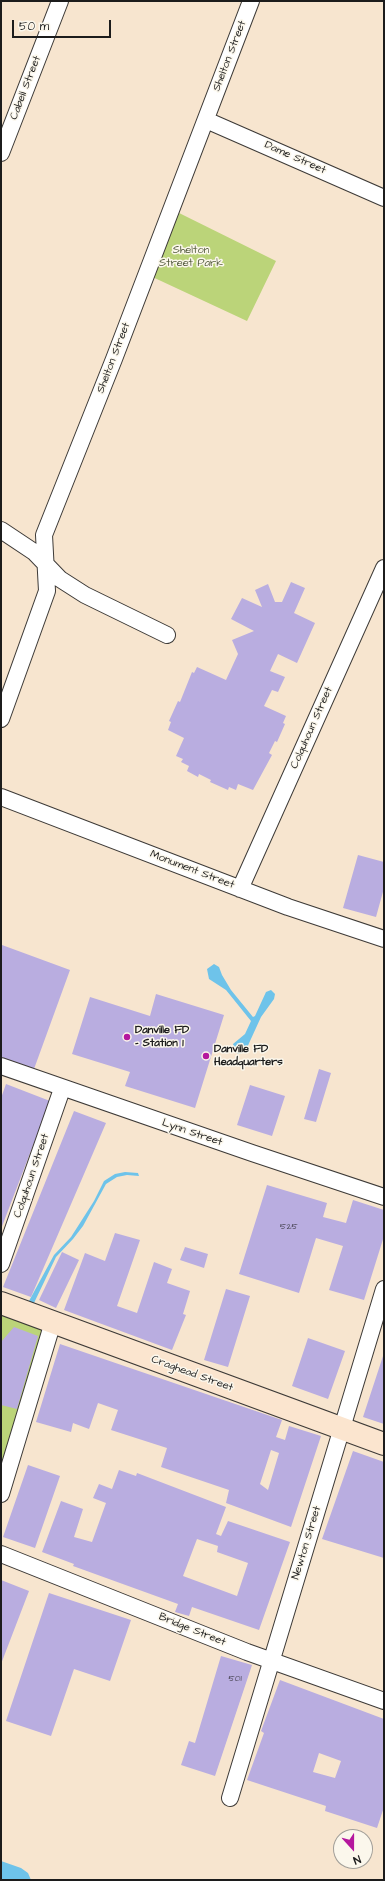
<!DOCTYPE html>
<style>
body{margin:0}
#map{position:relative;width:385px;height:1881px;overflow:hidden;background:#f7e5cf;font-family:"Architects Daughter",sans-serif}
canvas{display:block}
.frame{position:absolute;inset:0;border:2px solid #1c1c1c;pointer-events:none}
.north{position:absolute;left:333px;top:1829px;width:40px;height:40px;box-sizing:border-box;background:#fbf7ec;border:1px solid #a29f99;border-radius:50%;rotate:159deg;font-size:11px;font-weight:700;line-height:16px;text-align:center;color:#1c1c1c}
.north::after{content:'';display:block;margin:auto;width:14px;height:18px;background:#b5179e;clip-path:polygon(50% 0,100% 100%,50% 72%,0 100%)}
.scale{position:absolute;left:12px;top:20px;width:99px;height:18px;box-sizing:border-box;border:2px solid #1c1c1c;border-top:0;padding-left:5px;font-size:12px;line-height:14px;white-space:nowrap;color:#1c1c1c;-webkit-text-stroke:3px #fbf7ec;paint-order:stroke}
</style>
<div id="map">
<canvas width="385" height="1881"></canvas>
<div class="frame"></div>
<div class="north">N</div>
<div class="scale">50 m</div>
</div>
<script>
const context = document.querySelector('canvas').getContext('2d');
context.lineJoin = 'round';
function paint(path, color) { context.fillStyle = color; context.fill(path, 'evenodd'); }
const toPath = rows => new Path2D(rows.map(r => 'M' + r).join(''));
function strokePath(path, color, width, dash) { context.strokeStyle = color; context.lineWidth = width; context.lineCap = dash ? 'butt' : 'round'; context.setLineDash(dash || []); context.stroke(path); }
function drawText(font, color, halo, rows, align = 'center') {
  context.font = font + ' "Architects Daughter",sans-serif'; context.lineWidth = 3; context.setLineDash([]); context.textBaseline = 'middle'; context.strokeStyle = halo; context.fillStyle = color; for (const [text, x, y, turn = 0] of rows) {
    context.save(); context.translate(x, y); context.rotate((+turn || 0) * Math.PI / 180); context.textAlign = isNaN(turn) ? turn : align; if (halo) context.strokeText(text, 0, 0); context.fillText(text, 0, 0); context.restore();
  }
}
const green = toPath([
 [171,209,276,261,247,321,146,274],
 [1,1314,43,1329,1,1470]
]);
const water = toPath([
 [214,964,219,967,222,975,231,990,253,1017,255,1016,266,992,271,990,275,994,274,999,261,1017,245,1052,239,1054,235,1052,233,1044,245,1034,251,1021,226,990,209,979,207,969],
 [125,1172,138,1173,139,1176,127,1175,117,1177,106,1184,83,1226,73,1239,56,1257,34,1303,29,1301,54,1255,71,1237,94,1201,104,1181,115,1174],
 [1,1861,21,1868,28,1873,31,1880,1,1880]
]);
const building = toPath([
 [291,582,305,588,294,613,315,623,297,663,278,654,270,671,285,677,278,692,272,690,264,706,286,716,283,723,285,724,277,742,275,741,269,753,272,755,253,790,238,784,236,790,229,787,228,790,210,782,211,780,199,774,198,777,187,771,189,766,181,762,183,759,176,756,184,738,168,730,171,722,169,721,178,701,180,702,192,672,194,673,197,667,226,680,238,654,232,640,254,631,231,619,242,598,262,607,255,590,268,584,275,602,282,602],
 [358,855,384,862,384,888,376,917,343,908],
 [2,945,70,970,34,1069,1,1057],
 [156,994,224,1015,195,1108,125,1086,130,1072,72,1054,90,997,150,1016],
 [319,1069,331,1073,316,1122,304,1119],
 [6,1084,50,1101,1,1229,1,1098],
 [250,1085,285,1096,272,1136,237,1125],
 [74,1111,106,1123,31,1297,3,1287],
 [267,1185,327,1203,323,1217,346,1223,353,1200,384,1210,384,1236,364,1300,329,1290,343,1246,316,1238,299,1293,239,1274],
 [115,1233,140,1240,117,1306,137,1313,154,1262,172,1269,167,1283,190,1291,183,1314,186,1315,172,1350,64,1310,85,1253,105,1261],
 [185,1247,208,1254,204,1268,180,1260],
 [62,1252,79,1260,56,1308,39,1300],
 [226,1289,250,1296,228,1367,204,1360],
 [14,1327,38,1336,17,1409,1,1405,1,1342],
 [308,1338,345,1351,328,1399,292,1386],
 [60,1344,282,1420,276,1437,285,1440,289,1426,321,1436,291,1527,226,1503,229,1490,161,1467,167,1448,111,1430,118,1410,98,1403,89,1429,73,1423,71,1432,36,1422],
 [271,1450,279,1453,268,1490,260,1484],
 [384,1353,384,1424,363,1417],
 [353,1451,384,1462,384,1558,322,1539],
 [28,1465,60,1476,35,1548,3,1537],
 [119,1470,136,1476,137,1473,226,1507,216,1534,221,1536,228,1521,290,1542,259,1630,192,1607,189,1616,175,1612,178,1604,73,1566,74,1564,42,1552,61,1501,83,1509,74,1537,92,1542,106,1503,93,1498,99,1484,112,1489],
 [197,1539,218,1546,217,1552,248,1563,237,1596,183,1576],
 [1,1580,29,1591,1,1664],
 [49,1593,131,1620,110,1681,74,1669,51,1736,6,1721],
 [221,1656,252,1665,215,1776,181,1765,189,1741,195,1743],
 [280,1680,384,1719,384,1807,377,1828,325,1811,326,1806,247,1780,264,1733,261,1731],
 [319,1753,341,1761,335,1778,313,1772]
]);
const street = toPath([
 [206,120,384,198],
 [1,153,60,1],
 [1,530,34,552,60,579,85,595,167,635],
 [1,719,47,591,44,535,114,359,251,1],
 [1,797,288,907,384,939],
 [240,889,384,568],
 [1,1066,252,1153,384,1197],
 [1,1264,62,1089],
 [1,1494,53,1322],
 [1,1554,247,1652,384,1701],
 [230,1798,384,1289]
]);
const secondary = toPath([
 [1,1303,384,1444]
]);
const markers = [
 [127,1037,4,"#b5179e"],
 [206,1056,4,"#b5179e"]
];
const numberNames = [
 ["525",289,1227],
 ["501",235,1679]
];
const streetNames = [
 ["Shelton Street",230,56,-69],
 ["Cabell Street",26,88,-69],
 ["Dame Street",295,158,24],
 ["Shelton Street",114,358,-69],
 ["Colquhoun Street",312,728,-66],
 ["Monument Street",192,870,21],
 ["Lynn Street",192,1133,19],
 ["Colquhoun Street",32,1176,-71],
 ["Craghead Street",192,1374,20],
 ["Newton Street",307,1543,-73],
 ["Bridge Street",192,1630,22]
];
const parkNames = [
 ["Shelton",191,251],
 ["Street Park",191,264]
];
const poiNames = [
 ["Danville FD",135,1031],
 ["- Station 1",135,1044],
 ["Danville FD",214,1050],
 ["Headquarters",214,1063]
];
paint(green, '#bbd479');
paint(water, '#6ec3ea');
paint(building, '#b9ade0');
strokePath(street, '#3d3a37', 18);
strokePath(secondary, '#3d3a37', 24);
strokePath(street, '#fff', 16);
strokePath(secondary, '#fbe5cf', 22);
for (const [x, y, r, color] of markers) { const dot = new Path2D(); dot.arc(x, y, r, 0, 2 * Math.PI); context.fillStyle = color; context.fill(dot); strokePath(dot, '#fbf7ec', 1.5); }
drawText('9px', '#43404d', null, numberNames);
drawText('11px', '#1c1c1c', '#fbf7ec', streetNames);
drawText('11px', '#545c3d', '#fbf7ec', parkNames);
drawText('bold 11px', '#1c1c1c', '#fbf7ec', poiNames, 'left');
</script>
